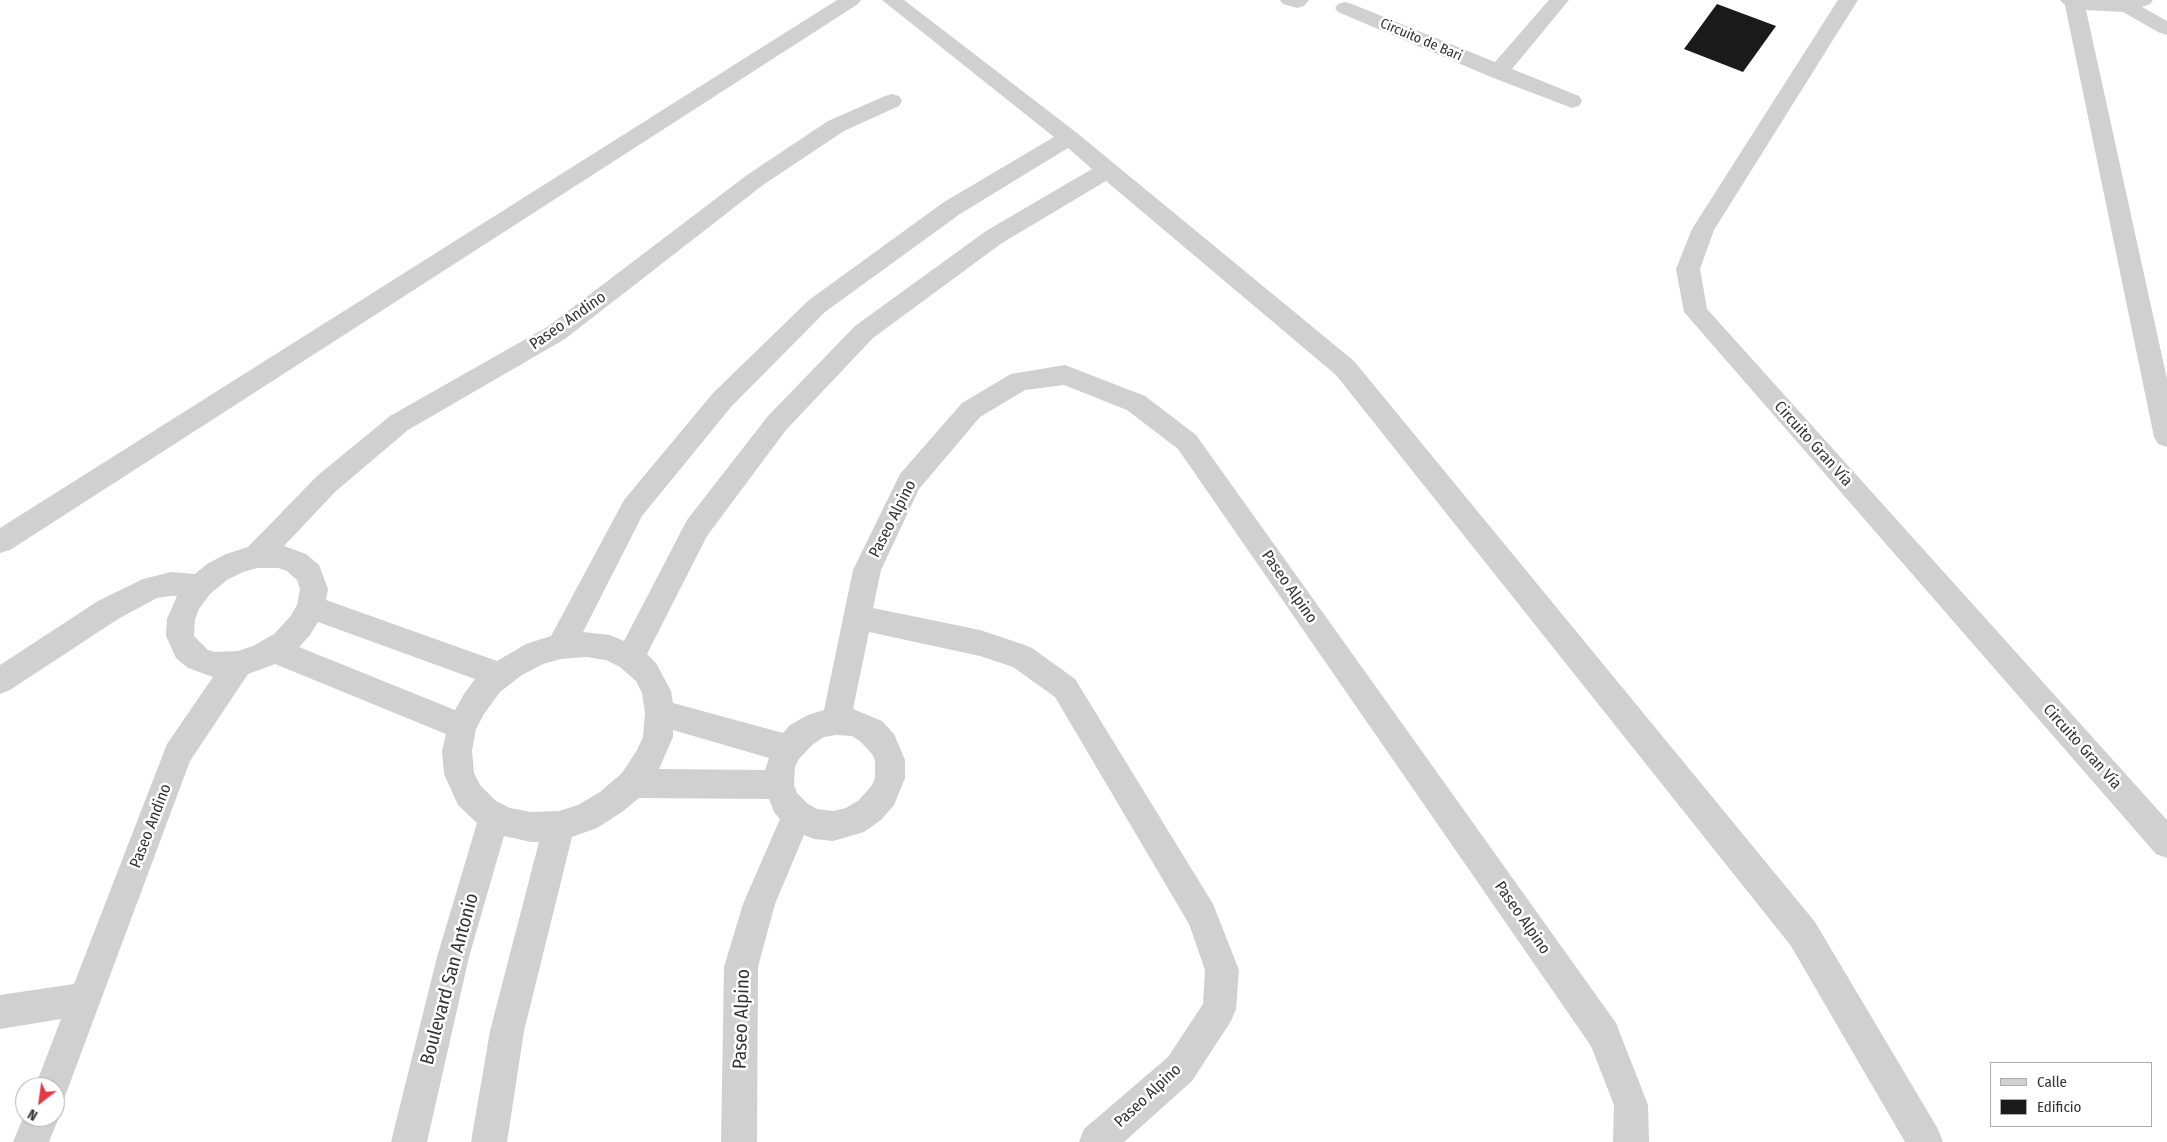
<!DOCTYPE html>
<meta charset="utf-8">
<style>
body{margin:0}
#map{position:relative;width:2167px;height:1142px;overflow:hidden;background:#fff;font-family:"Fira Sans Condensed",sans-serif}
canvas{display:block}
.legend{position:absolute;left:1990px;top:1062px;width:162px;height:65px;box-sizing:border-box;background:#fff;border:1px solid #adadad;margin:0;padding:6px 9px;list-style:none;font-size:15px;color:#333}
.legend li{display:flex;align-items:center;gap:10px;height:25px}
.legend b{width:25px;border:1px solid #adadad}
.north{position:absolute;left:15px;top:1077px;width:50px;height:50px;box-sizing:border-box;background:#fff;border:1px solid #adadad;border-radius:50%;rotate:210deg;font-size:14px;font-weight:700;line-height:20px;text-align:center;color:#333}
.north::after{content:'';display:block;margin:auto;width:18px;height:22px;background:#e63946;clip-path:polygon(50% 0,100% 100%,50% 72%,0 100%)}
</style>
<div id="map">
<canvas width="2167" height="1142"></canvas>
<ul class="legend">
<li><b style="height:6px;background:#d0d0d0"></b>Calle</li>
<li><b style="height:14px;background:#1a1a1a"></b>Edificio</li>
</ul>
<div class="north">N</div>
</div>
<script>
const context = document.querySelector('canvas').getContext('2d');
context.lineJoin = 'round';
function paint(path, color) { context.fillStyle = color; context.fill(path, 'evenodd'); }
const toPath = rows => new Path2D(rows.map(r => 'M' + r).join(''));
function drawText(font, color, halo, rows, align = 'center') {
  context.font = font + ' "Fira Sans Condensed",sans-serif'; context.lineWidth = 5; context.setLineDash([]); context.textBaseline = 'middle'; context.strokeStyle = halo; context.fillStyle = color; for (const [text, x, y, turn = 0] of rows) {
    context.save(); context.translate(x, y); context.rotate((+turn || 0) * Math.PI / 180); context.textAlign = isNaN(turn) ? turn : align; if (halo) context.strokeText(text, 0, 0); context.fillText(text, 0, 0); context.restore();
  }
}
const building = toPath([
 [1717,4,1776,26,1743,72,1684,49]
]);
const street = toPath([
 [837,0,861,0,858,4,10,550,0,553,0,528,837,0],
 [882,0,904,0,1077,133,1354,361,1815,922,1938,1129,1943,1142,1905,1142,1791,946,1336,375,1106,181,1002,243,873,338,786,430,707,536,647,654,656,663,671,691,673,703,783,733,790,725,808,715,824,710,853,570,900,474,962,403,1011,374,1065,365,1145,396,1196,435,1616,1023,1648,1105,1649,1142,1613,1142,1614,1105,1591,1046,1178,449,1127,410,1064,385,1025,390,980,417,919,489,881,570,873,608,980,630,1022,644,1032,648,1075,679,1213,904,1239,970,1236,1009,1231,1021,1192,1081,1124,1142,1079,1142,1084,1129,1168,1057,1203,1004,1205,970,1189,924,1055,697,1013,667,980,656,869,632,853,709,882,721,894,734,905,760,905,778,894,805,881,820,864,832,833,841,814,839,804,835,775,904,758,967,757,1142,721,1142,724,967,743,904,780,819,774,812,769,799,639,798,622,812,597,828,572,837,524,1031,507,1142,471,1142,490,1031,539,842,531,842,504,836,469,957,427,1142,391,1142,437,957,477,823,458,805,444,774,442,751,446,734,275,664,248,674,190,761,64,1099,55,1103,55,1087,35,1087,61,1019,0,1029,0,995,74,984,167,744,213,677,188,668,176,658,166,636,167,619,177,596,171,596,157,598,118,619,10,690,0,694,0,665,98,601,143,579,171,572,195,574,207,564,226,554,248,547,317,476,390,416,547,327,747,175,828,121,885,96,892,94,899,96,902,101,899,106,844,131,763,185,565,339,408,430,335,492,284,546,306,554,319,565,328,589,326,600,497,661,526,644,551,636,624,500,713,393,809,300,944,202,1054,137,882,0],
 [1068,148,1092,169,986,231,855,326,768,416,687,520,624,641,610,635,583,632,642,516,731,407,825,312,960,214,1068,148],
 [257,568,278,568,287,571,297,580,300,589,297,605,290,617,274,634,253,646,238,651,215,652,208,650,194,636,195,619,199,609,210,594,227,580,243,572,257,568],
 [318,622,475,679,464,694,455,710,299,647,310,635,318,622],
 [586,657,606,660,620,667,636,681,642,693,645,713,643,737,637,750,622,773,600,792,578,805,559,811,531,812,510,808,496,801,480,785,474,773,472,751,476,729,484,714,500,692,522,675,543,664,561,659,586,657],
 [673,730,769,758,765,770,659,769,673,737,673,730],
 [836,735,852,736,860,741,872,754,875,760,875,778,872,785,859,800,846,808,833,811,817,809,808,804,797,793,794,785,795,767,799,759,812,745,824,737,836,735],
 [1280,0,1309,0,1304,6,1297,8,1283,4,1280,0],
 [1549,0,1569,0,1512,69,1579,96,1582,101,1579,106,1572,108,1491,77,1338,12,1335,8,1338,4,1345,2,1352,4,1495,62,1549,0],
 [1838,0,1858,0,1714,230,1700,269,1707,309,2167,820,2167,858,2156,854,1684,312,1676,269,1692,229,1838,0],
 [2060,0,2153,0,2150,4,2142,7,2167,21,2167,35,2160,33,2123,12,2086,10,2167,379,2167,447,2158,444,2154,437,2065,5,2060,0],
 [55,1108,59,1117,49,1142,13,1142,25,1113,25,1117,55,1117,55,1108]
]);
const farStreetnames = [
 ["Circuito de Bari",1421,40,23]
];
const streetNames = [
 ["Paseo Andino",568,321,-35],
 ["Circuito Gran Vía",1813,444,48],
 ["Paseo Alpino",893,519,-63],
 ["Paseo Alpino",1289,587,55],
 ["Circuito Gran Vía",2082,747,48],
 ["Paseo Andino",151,826,-69],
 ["Paseo Alpino",1522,918,55],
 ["Paseo Alpino",1148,1096,-43]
];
const nearStreetnames = [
 ["Boulevard San Antonio",450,979,-75],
 ["Paseo Alpino",742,1019,-88]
];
paint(building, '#1a1a1a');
paint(street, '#d0d0d0');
drawText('14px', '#333', '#fff', farStreetnames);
drawText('16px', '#333', '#fff', streetNames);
drawText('19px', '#333', '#fff', nearStreetnames);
</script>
